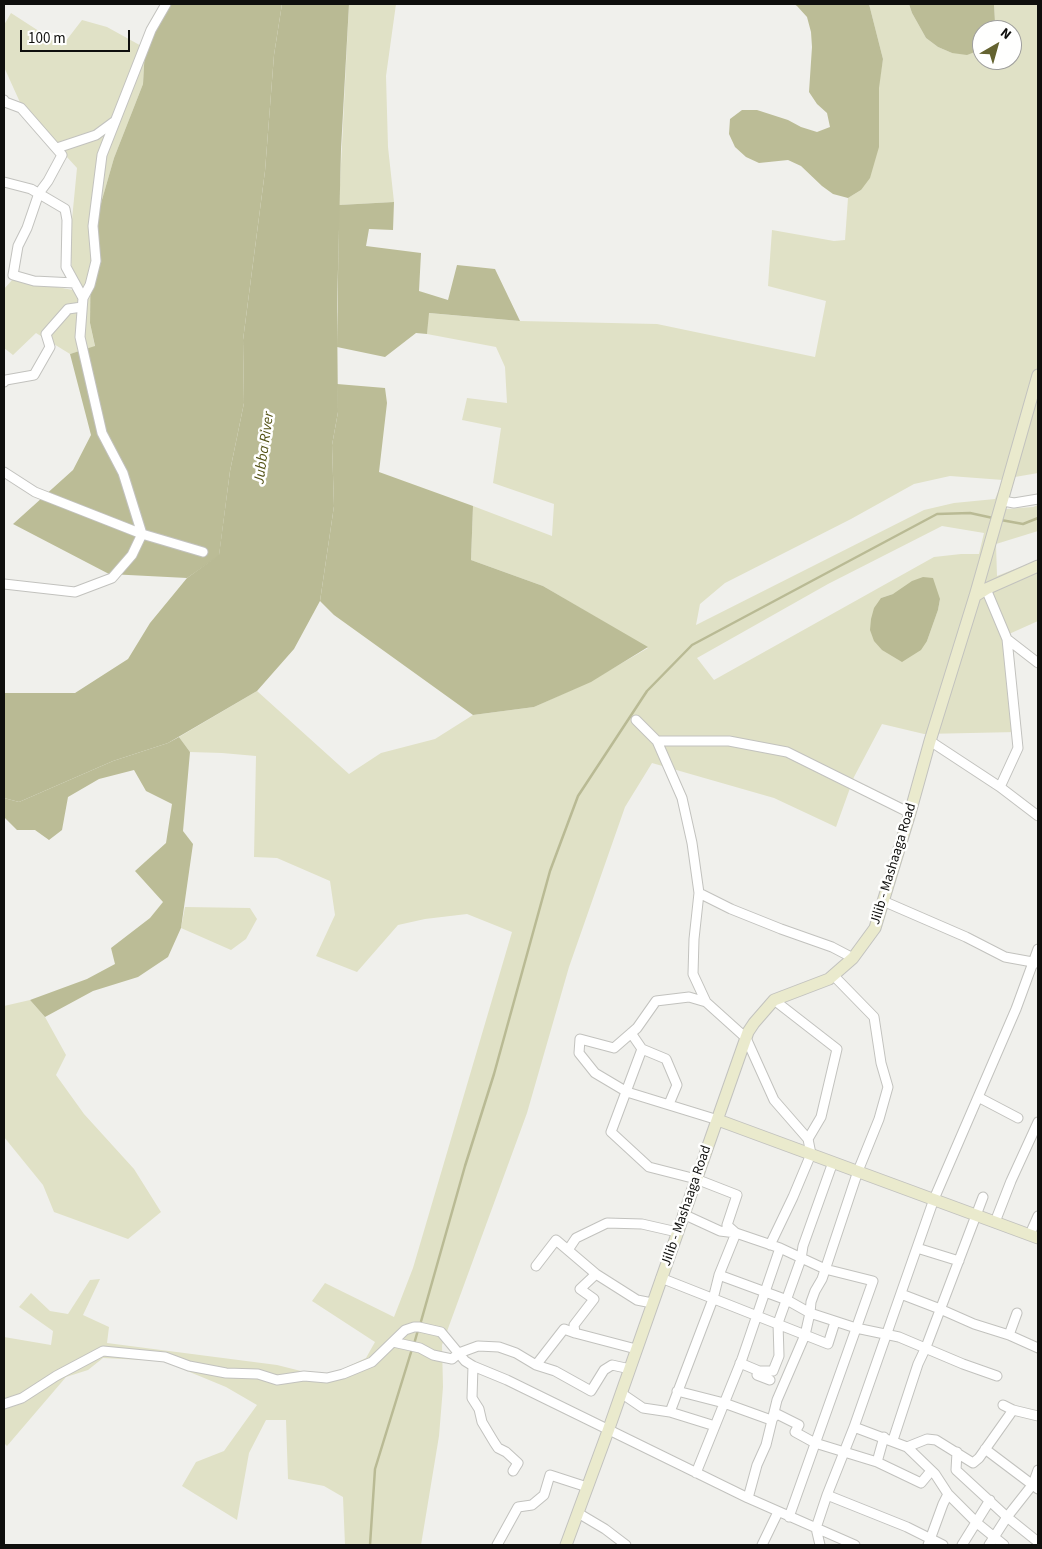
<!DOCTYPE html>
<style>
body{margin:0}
#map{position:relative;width:1042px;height:1549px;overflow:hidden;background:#f0f0ec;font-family:"Source Sans 3",sans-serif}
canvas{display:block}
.frame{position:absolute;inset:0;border:5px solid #0f0f0d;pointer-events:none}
.north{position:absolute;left:972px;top:20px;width:50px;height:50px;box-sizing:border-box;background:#fffffe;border:1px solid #9f9f9e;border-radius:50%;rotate:38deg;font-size:14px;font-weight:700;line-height:20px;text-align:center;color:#0f0f0d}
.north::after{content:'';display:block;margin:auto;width:18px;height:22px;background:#646330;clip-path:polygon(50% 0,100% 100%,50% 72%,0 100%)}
.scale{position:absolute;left:20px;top:30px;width:110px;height:22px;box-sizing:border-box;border:2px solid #0f0f0d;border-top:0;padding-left:6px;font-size:15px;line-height:18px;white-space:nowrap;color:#0f0f0d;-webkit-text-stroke:4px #fffffe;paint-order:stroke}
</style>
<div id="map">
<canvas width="1042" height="1549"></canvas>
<div class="frame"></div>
<div class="north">N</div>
<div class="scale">100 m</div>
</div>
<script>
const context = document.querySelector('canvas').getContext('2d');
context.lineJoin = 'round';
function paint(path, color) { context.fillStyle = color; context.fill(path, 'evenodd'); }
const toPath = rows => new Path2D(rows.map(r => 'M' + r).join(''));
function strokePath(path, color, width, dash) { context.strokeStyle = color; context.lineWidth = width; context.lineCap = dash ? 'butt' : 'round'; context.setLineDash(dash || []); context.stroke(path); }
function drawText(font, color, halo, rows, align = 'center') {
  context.font = font + ' "Source Sans 3",sans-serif'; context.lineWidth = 5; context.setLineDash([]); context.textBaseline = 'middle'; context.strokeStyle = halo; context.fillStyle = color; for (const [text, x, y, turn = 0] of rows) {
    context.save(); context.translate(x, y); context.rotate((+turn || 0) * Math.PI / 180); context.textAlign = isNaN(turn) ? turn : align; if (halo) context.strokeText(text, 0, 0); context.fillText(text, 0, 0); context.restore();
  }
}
const green = toPath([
 [349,4,396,4,386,76,388,147,394,202,339,205],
 [869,4,909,4,912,13,926,38,938,47,952,53,980,50,982,48,982,60,1012,60,1012,30,993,30,995,22,994,4,1038,4,1038,473,1015,477,1006,509,1033,507,1038,505,1038,531,996,544,997,576,1038,560,1038,621,1009,634,1017,732,924,734,882,724,854,777,836,827,774,798,652,763,625,807,569,967,527,1113,442,1345,443,1387,439,1436,421,1545,345,1545,343,1497,324,1486,288,1479,286,1420,266,1420,249,1453,237,1520,182,1486,196,1462,224,1451,257,1405,226,1387,163,1361,103,1358,88,1370,66,1377,7,1446,4,1443,4,1337,51,1345,53,1331,19,1307,31,1293,50,1311,68,1314,90,1280,100,1279,83,1315,109,1327,107,1343,277,1365,301,1371,332,1374,366,1358,375,1342,312,1301,325,1283,394,1317,413,1268,512,932,467,914,425,919,398,925,357,972,316,956,335,915,330,881,277,858,254,857,256,756,222,753,190,752,179,737,257,691,349,774,381,753,435,739,473,715,534,707,591,681,648,648,543,586,471,560,473,506,552,536,554,504,493,483,501,428,462,420,467,398,507,403,505,367,496,347,427,334,428,313,520,321,657,324,815,357,826,301,768,286,772,230,834,241,845,240,848,198,861,190,883,59],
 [950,476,1003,480,995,499,954,503,924,510,696,625,700,604,725,583,851,519,914,484],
 [942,526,984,533,979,554,961,554,934,557,714,680,697,658,828,584],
 [893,594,940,599,938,610,927,641,881,598],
 [11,13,62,46,82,20,107,27,145,48,143,84,114,158,91,238,90,323,95,347,70,354,36,333,13,355,4,348,4,289,13,279,73,290,70,240,77,168,23,109,4,67,4,25],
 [185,907,250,908,257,919,246,939,231,950,181,928],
 [30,1000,45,1017,66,1055,56,1075,84,1114,134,1169,161,1212,128,1239,54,1212,43,1185,4,1137,4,1006]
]);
const forest = toPath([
 [163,4,282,4,274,55,265,171,243,340,244,403,230,471,219,556,187,578,109,574,13,524,73,470,91,435,70,354,95,346,90,323,91,238,114,158,143,84,145,48],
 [794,4,869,4,883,59,879,88,879,147,870,178,861,190,848,198,833,194,822,186,801,166,788,160,759,163,746,157,735,147,729,134,730,119,742,110,757,110,788,120,801,127,817,132,830,127,827,113,817,104,809,92,812,47,811,32,807,17,797,6],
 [909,4,994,4,995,22,993,30,982,30,982,48,980,50,967,55,952,53,938,47,926,38,912,13],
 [394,202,393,230,369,229,366,246,421,253,419,291,448,300,457,265,495,269,520,321,429,313,427,334,416,333,385,357,337,347,339,205],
 [337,384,385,388,387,403,379,472,473,506,471,560,543,586,648,647,591,682,534,707,473,715,334,615,320,601,334,506,332,445,338,412],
 [179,737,190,752,183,831,193,844,181,928,168,957,138,977,93,991,45,1017,30,1000,87,979,115,964,111,948,150,918,163,902,135,871,166,843,172,804,146,791,134,770,99,779,68,797,62,830,49,840,35,830,17,830,4,817,4,798,19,802,113,761,168,743]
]);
const water = toPath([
 [282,4,349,4,341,149,337,309,338,412,332,445,334,506,320,601,294,649,257,691,168,743,113,761,19,802,4,798,4,693,75,693,128,659,150,623,187,578,219,555,230,471,244,403,243,340,265,171,274,55],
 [923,577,933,578,940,599,938,610,927,641,921,650,902,662,882,650,874,641,870,630,871,619,874,608,881,598,893,594,912,581]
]);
const stream = toPath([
 [1001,520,1023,524,1038,518],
 [420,1325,465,1166,494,1074,550,871,578,796,647,691,692,645,937,514,970,513,993,518],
 [414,1344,418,1330],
 [370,1545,375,1469,412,1349]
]);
const street = toPath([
 [4,100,5,102,21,108,62,155,48,181,39,193,27,228,18,246,13,275,34,281,75,283],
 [57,148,96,135,115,121],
 [4,182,31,189,65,209,67,220,66,267,83,298],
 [4,382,6,380,34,375,50,347,46,334,68,309,82,307],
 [4,472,35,492,142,534,203,552],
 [1003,501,1014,503,1038,499],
 [4,584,75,592,112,578,132,555,142,534,123,473,102,433,80,337,83,298,90,285,96,261,93,226,102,155,151,30,166,4],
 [986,589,1007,639,1018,748,1000,787],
 [1007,639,1038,663],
 [636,720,657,741,682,798,692,843,699,893,694,939,693,974,706,1002,746,1038,774,1100,808,1139,811,1154,793,1197,770,1245],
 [657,741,729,741,787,752,910,813],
 [930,741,1000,787,1038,816],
 [699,893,731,909,781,929,832,947,853,958],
 [883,901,966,937,1005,957,1038,963],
 [774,1000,837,1049,821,1117,808,1139],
 [706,1002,689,997,656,1001,637,1028,614,1048,580,1039,579,1053,595,1073,627,1092,718,1120],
 [631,1033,642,1049,611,1132,649,1167,696,1179,737,1195,727,1225,736,1233,719,1275,713,1299,670,1412],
 [642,1049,666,1059,677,1085,669,1104],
 [978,1097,1018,1118],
 [683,1214,720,1231,736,1233,780,1248,825,1269,873,1281,789,1517],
 [995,1222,1011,1181,1038,1122],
 [1030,1234,1038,1216],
 [917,1248,959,1261],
 [568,1250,576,1238,607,1223,642,1224,677,1232],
 [536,1266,556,1240,596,1274,637,1300,652,1303],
 [719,1275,787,1300,810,1313,856,1328,899,1337,963,1364,997,1376],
 [661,1278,828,1344,835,1322],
 [901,1294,940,1309,974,1324,1009,1335,1038,1348],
 [575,1333,636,1349],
 [1009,1335,1017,1313],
 [393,1342,420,1348,433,1355,452,1359,459,1353,478,1346,499,1347,516,1353,536,1365,555,1371,591,1391,604,1370,612,1365,630,1369],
 [740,1363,759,1371],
 [536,1365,564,1329,575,1333,574,1325,594,1299,580,1289,596,1274],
 [473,1366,472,1398,479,1409,482,1422,494,1442,498,1448,506,1452,518,1463,513,1471],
 [770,1380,757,1375,759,1371,773,1371,779,1356,778,1323,801,1259,803,1246,833,1162],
 [677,1391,724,1403,771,1420,777,1414,799,1425,795,1432,815,1443,877,1462,921,1483,931,1471],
 [621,1393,643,1408,670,1412,715,1426],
 [4,1404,22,1398,56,1376,103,1351,165,1357,189,1366,226,1373,258,1374,277,1380,304,1376,327,1378,343,1374,372,1362,405,1330,414,1327,419,1327,441,1332,465,1361,473,1366,507,1380,748,1498,855,1545],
 [1003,1405,1013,1410,1038,1416],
 [854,1427,907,1447,935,1474,948,1494,943,1504,928,1545],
 [893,1440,918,1364,926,1347,983,1197],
 [907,1447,927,1439,936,1440,973,1463,979,1458,1013,1410],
 [985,1449,1038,1489],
 [957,1452,956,1470,1007,1517,1038,1542],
 [877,1462,884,1437],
 [696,1473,742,1359,780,1248],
 [948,1494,977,1523,1004,1545],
 [827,1495,907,1527,943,1545],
 [748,1498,757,1465,766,1445,777,1400,805,1335,810,1313,811,1302,815,1291,822,1279,858,1171,879,1119,888,1087,881,1063,874,1017,833,975],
 [578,1513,605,1529,626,1545],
 [497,1545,518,1507,532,1505,544,1495,550,1475,587,1487],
 [762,1545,778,1512],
 [820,1545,816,1528,827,1495,854,1427,934,1199,1016,1009,1038,949],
 [962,1545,990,1500],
 [989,1545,1007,1517,1033,1484,1038,1470]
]);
const secondary = toPath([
 [975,596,986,589,1038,566],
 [718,1120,1038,1238],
 [566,1545,608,1431,748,1032,754,1023,774,1000,829,979,853,958,875,928,910,813,930,741,975,596,1038,375]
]);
const streetNames = [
 ["Jilib - Mashaaga Road",894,864,-73],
 ["Jilib - Mashaaga Road",687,1206,-71]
];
const waterNames = [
 ["Jubba River",265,448,-82]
];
paint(green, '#e0e1c6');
paint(forest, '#bbbc96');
paint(water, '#b9ba94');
strokePath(stream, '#b9ba94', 2.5);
strokePath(street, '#c2c2be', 11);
strokePath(secondary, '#c2c2be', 13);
strokePath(street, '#fff', 9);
strokePath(secondary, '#eaeacd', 11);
drawText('14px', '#0f0f0d', '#fffffe', streetNames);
drawText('italic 15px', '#525113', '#fffffe', waterNames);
</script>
